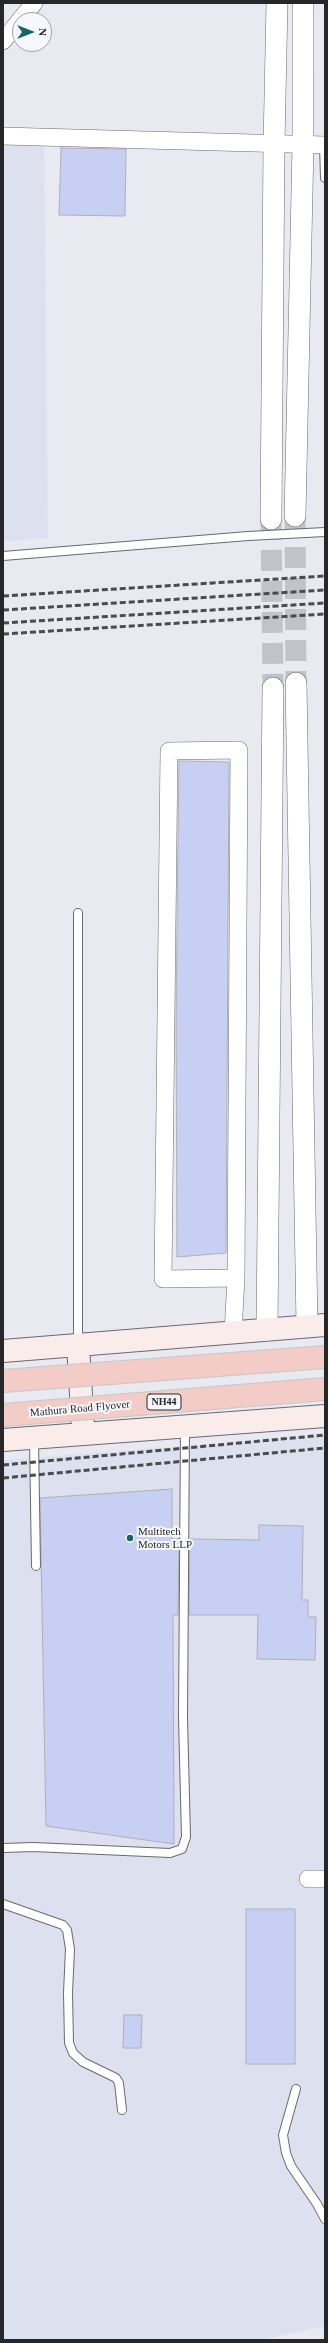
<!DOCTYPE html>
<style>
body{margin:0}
#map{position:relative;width:328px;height:2343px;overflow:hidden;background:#e9eaf1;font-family:Georgia,serif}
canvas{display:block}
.frame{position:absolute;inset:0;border:4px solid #272729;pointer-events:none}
.north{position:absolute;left:12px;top:12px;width:40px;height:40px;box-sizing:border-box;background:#f6f8fe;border:1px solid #a3a4a9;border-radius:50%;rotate:90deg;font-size:11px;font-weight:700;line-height:16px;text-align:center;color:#272729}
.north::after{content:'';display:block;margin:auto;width:14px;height:18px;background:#186663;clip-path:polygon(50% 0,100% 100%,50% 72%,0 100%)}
</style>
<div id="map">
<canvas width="328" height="2343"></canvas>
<div class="frame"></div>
<div class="north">N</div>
</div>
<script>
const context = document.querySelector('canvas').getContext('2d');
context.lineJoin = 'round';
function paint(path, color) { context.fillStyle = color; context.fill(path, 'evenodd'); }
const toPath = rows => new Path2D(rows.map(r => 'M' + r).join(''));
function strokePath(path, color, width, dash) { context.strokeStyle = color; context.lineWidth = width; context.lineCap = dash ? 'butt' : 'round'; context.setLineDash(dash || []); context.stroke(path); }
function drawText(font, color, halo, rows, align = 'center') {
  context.font = font + ' Georgia,serif'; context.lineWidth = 4; context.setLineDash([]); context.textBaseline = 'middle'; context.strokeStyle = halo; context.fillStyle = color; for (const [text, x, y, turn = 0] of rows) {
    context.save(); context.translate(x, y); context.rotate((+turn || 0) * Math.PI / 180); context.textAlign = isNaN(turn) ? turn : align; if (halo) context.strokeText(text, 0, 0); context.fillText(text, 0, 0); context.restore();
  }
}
const built = toPath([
 [44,141,48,538,3,541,3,142],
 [325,1435,325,2326,260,2340,3,2340,3,1460]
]);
const building = toPath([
 [61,148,126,149,125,216,59,215,61,148],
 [179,761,229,762,226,1253,177,1257,176,1016,179,761],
 [172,1489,172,1539,179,1539,178,1615,173,1615,174,1844,46,1826,40,1498,172,1489],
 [259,1525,303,1526,302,1600,308,1600,308,1617,316,1617,315,1660,257,1659,258,1615,189,1615,190,1539,259,1540,259,1525],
 [246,1909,295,1909,295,2064,246,2064,246,1909],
 [124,2015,142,2015,141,2048,123,2048,124,2015]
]);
const tertiaryTunnel = toPath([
 [295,516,296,683],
 [271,519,273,688]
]);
const service = toPath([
 [324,145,325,178],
 [3,556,248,536,325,532],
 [78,913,78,1344],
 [34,1439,36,1566],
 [3,1848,33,1847,170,1853,182,1849,186,1837,183,1718,185,1427],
 [3,1904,63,1925,67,1930,70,1949,68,1993,69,2043,73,2053,83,2062,116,2078,119,2083,122,2110],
 [296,2089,283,2135,286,2153,291,2166,317,2204,325,2219]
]);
const minor = toPath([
 [3,41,34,3],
 [3,136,325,145],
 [233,1333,236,1278,163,1279,169,751,239,750,236,1278],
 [308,1879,325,1879]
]);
const tertiary = toPath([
 [295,516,303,145,303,3],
 [271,519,274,144,277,3],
 [296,683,307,1326],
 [267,1330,273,688]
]);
const secondary = toPath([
 [78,1345,83,1428],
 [3,1351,325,1325],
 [3,1440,325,1416]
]);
const rail = toPath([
 [3,596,325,576],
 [3,610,325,590],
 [3,623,325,603],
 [3,634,325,614],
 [3,1465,325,1435],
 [3,1478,325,1448]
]);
const trunkBridge = toPath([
 [3,1381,325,1357],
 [3,1415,325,1389]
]);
const markers = [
 [130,1538,4,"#186663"]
];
const shields = [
 [164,1402,34]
];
const shieldNames = [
 ["NH44",164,1402]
];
const streetNames = [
 ["Mathura Road Flyover",80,1409,-5]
];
const poiNames = [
 ["Multitech",138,1532],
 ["Motors LLP",138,1545]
];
paint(built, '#dde0ee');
paint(building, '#c7cff3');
strokePath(building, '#afb0b6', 1);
strokePath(tertiaryTunnel, '#c2c3c9', 21, [21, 10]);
strokePath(service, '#696a70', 10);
strokePath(minor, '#696a70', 18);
strokePath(tertiary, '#696a70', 22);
strokePath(secondary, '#696a70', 24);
strokePath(service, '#fff', 8);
strokePath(minor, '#fff', 17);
strokePath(tertiary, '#fff', 21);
strokePath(secondary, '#faecea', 22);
strokePath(rail, '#4a4b4e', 3, [6, 3]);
strokePath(trunkBridge, '#c7c7c7', 24, []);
strokePath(trunkBridge, '#f3ccc7', 22);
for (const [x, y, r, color] of markers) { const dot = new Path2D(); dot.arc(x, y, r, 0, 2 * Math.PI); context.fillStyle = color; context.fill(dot); strokePath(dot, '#f6f8fe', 1.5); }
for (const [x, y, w] of shields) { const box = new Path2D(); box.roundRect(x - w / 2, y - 8, w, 16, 3); context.fillStyle = '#f6f8fe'; context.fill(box); strokePath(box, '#272729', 1); }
drawText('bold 10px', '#272729', null, shieldNames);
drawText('11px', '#272729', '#f6f8fe', streetNames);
drawText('11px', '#272729', '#f6f8fe', poiNames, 'left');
</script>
